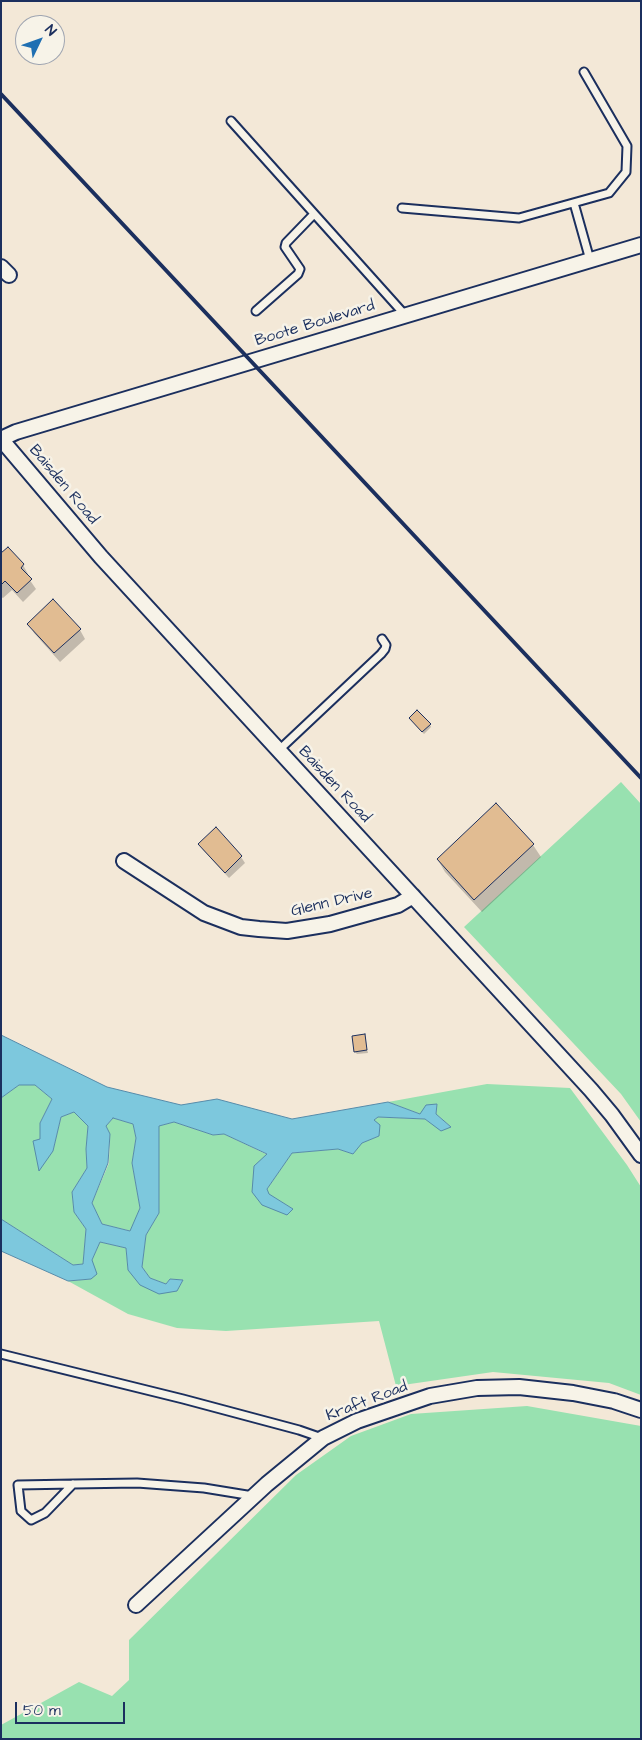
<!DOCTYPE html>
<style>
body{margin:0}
#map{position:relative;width:642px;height:1740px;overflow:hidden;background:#f3e8d7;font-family:"Architects Daughter",sans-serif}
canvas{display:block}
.frame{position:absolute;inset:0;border:2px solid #1b2f5e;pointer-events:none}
.north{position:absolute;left:15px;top:15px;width:50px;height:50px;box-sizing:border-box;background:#f7f3e8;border:1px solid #9fa5b1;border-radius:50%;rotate:48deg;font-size:14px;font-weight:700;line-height:20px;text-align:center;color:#1b2f5e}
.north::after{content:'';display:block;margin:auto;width:18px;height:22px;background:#1f6fb2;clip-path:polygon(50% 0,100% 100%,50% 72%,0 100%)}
.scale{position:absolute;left:15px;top:1702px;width:110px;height:22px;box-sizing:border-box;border:2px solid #1b2f5e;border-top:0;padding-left:6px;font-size:15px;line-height:18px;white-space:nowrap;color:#1b2f5e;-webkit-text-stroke:4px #f7f3e8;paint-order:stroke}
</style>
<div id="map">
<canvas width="642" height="1740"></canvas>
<div class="frame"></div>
<div class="north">N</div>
<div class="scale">50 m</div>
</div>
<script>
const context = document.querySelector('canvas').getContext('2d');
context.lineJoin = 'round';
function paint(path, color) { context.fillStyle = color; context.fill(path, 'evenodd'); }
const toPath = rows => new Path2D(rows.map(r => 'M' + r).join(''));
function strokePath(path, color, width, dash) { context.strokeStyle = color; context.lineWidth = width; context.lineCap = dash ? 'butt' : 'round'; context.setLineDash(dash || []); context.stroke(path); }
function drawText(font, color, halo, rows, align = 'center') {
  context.font = font + ' "Architects Daughter",sans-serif'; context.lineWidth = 5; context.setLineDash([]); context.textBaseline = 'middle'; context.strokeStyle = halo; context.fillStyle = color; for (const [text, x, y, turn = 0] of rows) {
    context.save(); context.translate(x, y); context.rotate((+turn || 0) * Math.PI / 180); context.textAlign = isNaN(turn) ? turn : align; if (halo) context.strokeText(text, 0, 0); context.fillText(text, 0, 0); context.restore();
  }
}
const green = toPath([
 [621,782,641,804,641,1122,621,1094,464,927],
 [487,1084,570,1088,627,1165,641,1187,641,1395,609,1383,493,1372,396,1386,379,1321,226,1331,177,1328,128,1314,68,1281,91,1279,92,1260,100,1242,126,1248,128,1270,177,1291,183,1280,170,1279,166,1284,150,1278,142,1267,146,1235,159,1213,159,1126,174,1122,213,1135,224,1134,268,1155,252,1192,293,1209,268,1194,267,1189,292,1153,338,1149,353,1154,361,1143,379,1136,374,1120,378,1117,425,1119,436,1126,451,1127,436,1114,437,1104,420,1114,388,1102],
 [19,1085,35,1085,52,1099,40,1123,40,1139,53,1151,61,1117,74,1112,88,1126,86,1149,87,1168,72,1192,74,1212,86,1229,83,1264,73,1265,1,1219,1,1098],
 [113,1118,133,1124,136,1138,132,1163,140,1208,131,1231,102,1224,92,1203,109,1163,110,1135,106,1126],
 [527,1406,641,1426,641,1739,1,1739,1,1725,79,1682,112,1696,129,1680,129,1640,296,1475,351,1436,411,1414]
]);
const water = toPath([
 [1,1035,107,1087,181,1105,217,1099,292,1119,388,1102,420,1114,426,1105,437,1104,436,1114,451,1127,441,1131,425,1119,378,1117,374,1120,380,1125,379,1136,362,1143,353,1154,338,1149,292,1153,267,1189,269,1194,293,1209,287,1215,262,1205,252,1192,254,1166,267,1154,224,1134,213,1135,174,1122,159,1126,159,1213,146,1235,142,1267,150,1278,166,1284,170,1279,183,1280,177,1291,159,1294,140,1285,128,1270,126,1248,100,1242,92,1260,97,1274,91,1279,68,1281,1,1251,1,1219,73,1265,83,1264,86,1229,74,1212,72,1192,87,1168,86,1149,88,1126,74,1112,61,1117,53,1151,39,1171,33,1141,40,1139,40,1123,52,1099,35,1085,19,1085,1,1098,1,1035],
 [113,1118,133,1124,136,1138,132,1163,140,1208,130,1231,102,1224,92,1203,108,1163,110,1134,106,1126,113,1118]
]);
const shadow = toPath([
 [1,555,23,565,28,574,27,576,36,589,23,602,12,590,3,598,1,597],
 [29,624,80,630,85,639,60,662,34,633],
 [412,721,430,725,431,727,424,734],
 [496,805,533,845,541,857,482,912,445,872,438,860],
 [216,829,241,857,245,863,229,878,203,850,199,844],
 [364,1036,368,1053,357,1054,355,1052]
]);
const building = toPath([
 [8,547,24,564,21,568,32,579,17,593,5,581,1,585,1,553,8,547],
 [53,599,81,629,54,653,27,624,53,599],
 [417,710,431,724,422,732,409,718,417,710],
 [496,803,534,844,474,900,437,859,496,803],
 [216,827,242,856,225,873,198,844,216,827],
 [365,1034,367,1050,354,1052,352,1036,365,1034]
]);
const service = toPath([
 [231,121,405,315],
 [574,203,590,260],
 [402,208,519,218,609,193,626,172,627,146,584,72],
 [256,311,298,274,300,269,285,247,286,243,314,214],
 [279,750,381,654,385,649,386,645,382,639],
 [1,1354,183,1399,299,1430,322,1438],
 [73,1484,45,1513,31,1520,21,1511,18,1485,73,1484,137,1483,204,1488,253,1496]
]);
const minor = toPath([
 [1,267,9,275],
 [1,439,101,557,591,1090,612,1115,641,1155],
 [1,439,16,432,641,245],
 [124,861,204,913,241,927,259,929,287,931,330,924,398,905,413,896],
 [136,1605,267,1484,323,1438,357,1421,430,1396,477,1388,519,1387,573,1393,614,1401,641,1410]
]);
const rail = toPath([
 [1,94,641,778]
]);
const streetNames = [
 ["Boote Boulevard",315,324,-17],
 ["Baisden Road",63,485,50],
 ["Baisden Road",334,785,47],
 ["Glenn Drive",332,903,-13],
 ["Kraft Road",367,1402,-21]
];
paint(green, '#98e1b0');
paint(water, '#7dc8dd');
strokePath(water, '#568baa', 1);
paint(shadow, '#0003');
paint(building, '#e1bc92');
strokePath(building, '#1b2f5e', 1);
strokePath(service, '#1b2f5e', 11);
strokePath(minor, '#1b2f5e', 18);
strokePath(service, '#f7f3e8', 7);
strokePath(minor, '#f7f3e8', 14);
strokePath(rail, '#1b2f5e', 4);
drawText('16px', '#1b2f5e', '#f7f3e8', streetNames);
</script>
